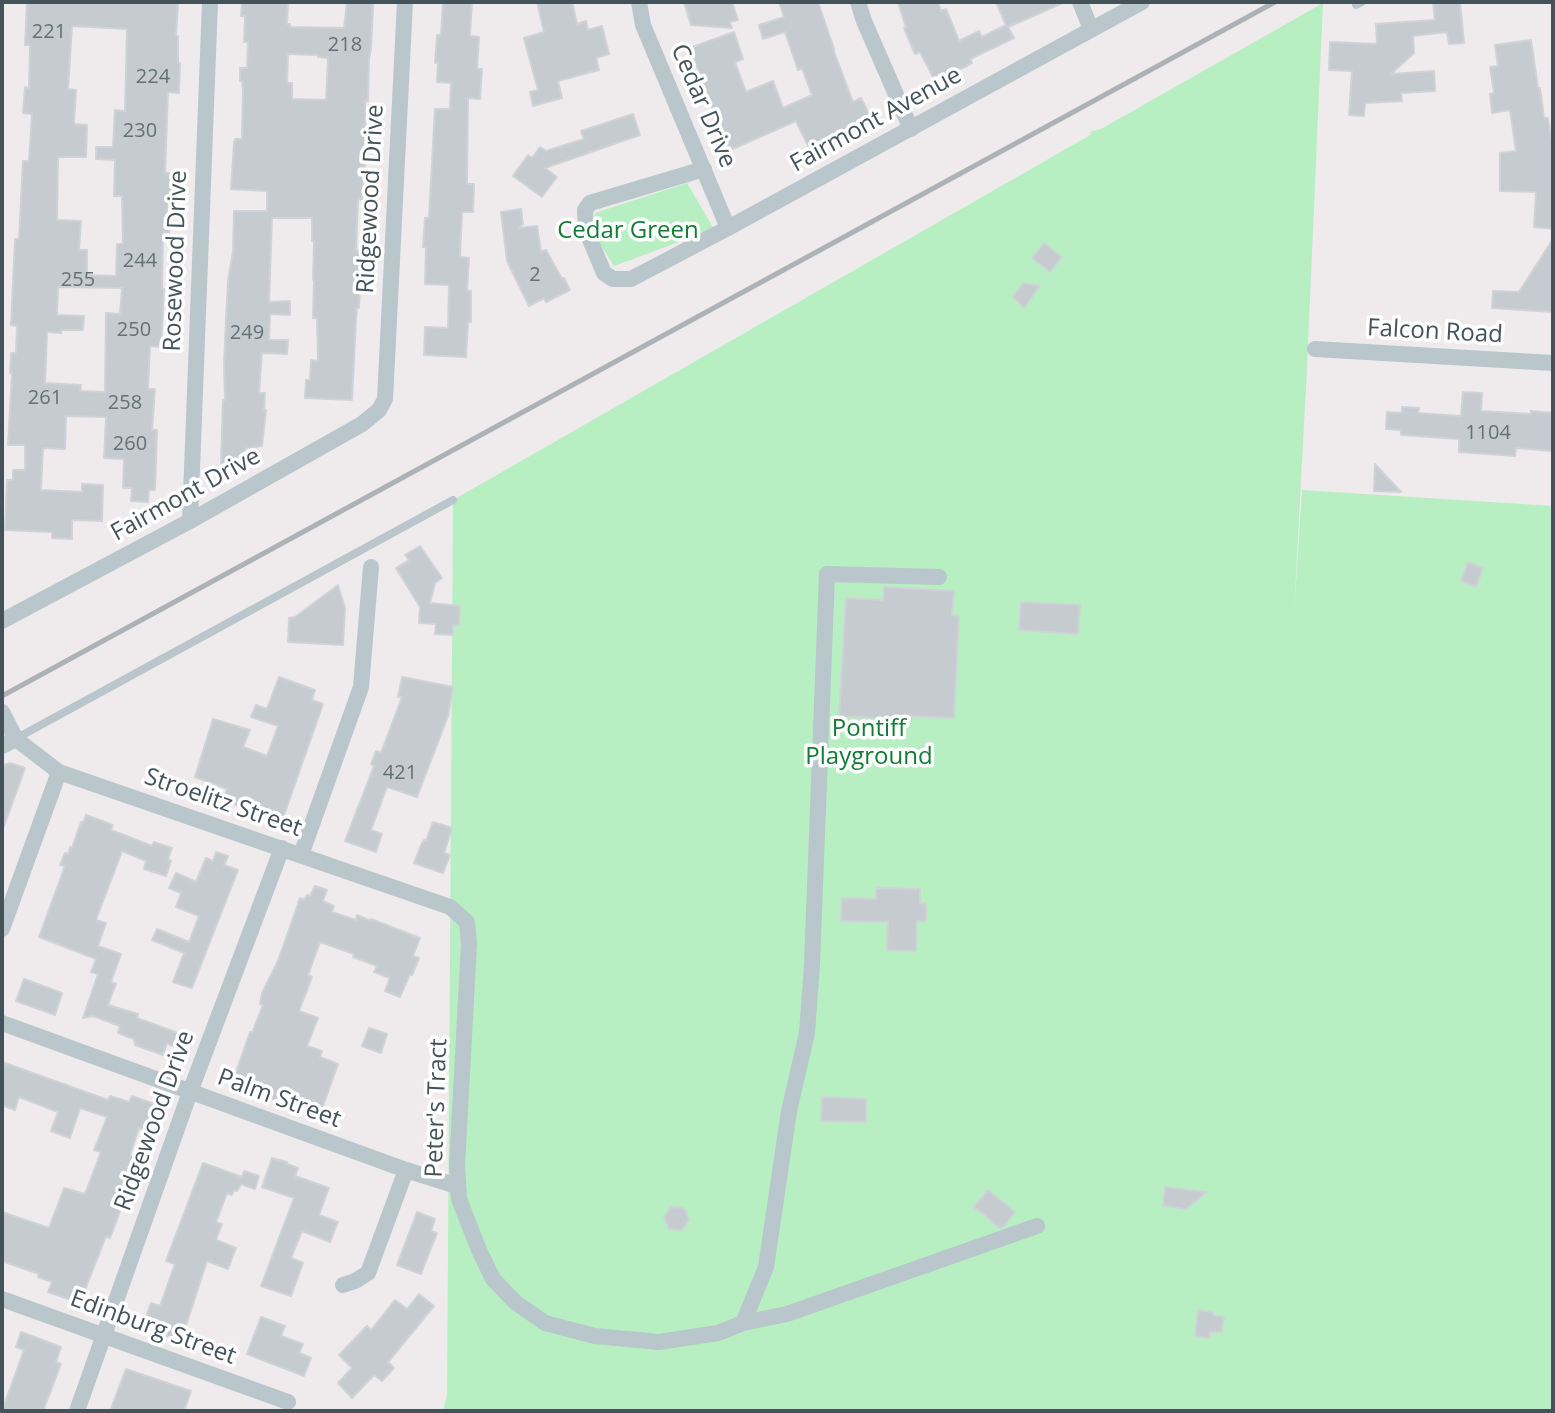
<!DOCTYPE html>
<style>
body{margin:0}
#map{position:relative;width:1555px;height:1413px;overflow:hidden;background:#efebec;font-family:"Open Sans",sans-serif}
canvas{display:block}
.frame{position:absolute;inset:0;border:4px solid #445359;pointer-events:none}
</style>
<div id="map">
<canvas width="1555" height="1413"></canvas>
<div class="frame"></div>
</div>
<script>
const context = document.querySelector('canvas').getContext('2d');
context.lineJoin = 'round';
function paint(path, color) { context.fillStyle = color; context.fill(path, 'evenodd'); }
const toPath = rows => new Path2D(rows.map(r => 'M' + r).join(''));
function strokePath(path, color, width, dash) { context.strokeStyle = color; context.lineWidth = width; context.lineCap = dash ? 'butt' : 'round'; context.setLineDash(dash || []); context.stroke(path); }
function drawText(font, color, halo, rows, align = 'center') {
  context.font = font + ' "Open Sans",sans-serif'; context.lineWidth = 7; context.setLineDash([]); context.textBaseline = 'middle'; context.strokeStyle = halo; context.fillStyle = color; for (const [text, x, y, turn = 0] of rows) {
    context.save(); context.translate(x, y); context.rotate((+turn || 0) * Math.PI / 180); context.textAlign = isNaN(turn) ? turn : align; if (halo) context.strokeText(text, 0, 0); context.fillText(text, 0, 0); context.restore();
  }
}
const green = toPath([
 [1323,3,1307,368,1294,614,1302,490,1553,506,1553,1411,443,1411,447,1395,453,500,1092,134,1089,132,1101,129],
 [687,183,714,229,614,266,599,242,593,226,595,213]
]);
const building = toPath([
 [27,2,178,2,176,36,178,36,178,63,180,63,179,93,168,92,165,173,172,173,171,191,167,211,170,211,169,233,163,232,162,289,164,289,161,347,150,346,148,389,155,389,152,430,157,430,155,490,149,490,148,502,131,501,132,488,123,488,124,459,104,458,106,417,66,416,65,449,43,448,41,490,82,492,82,484,103,485,102,521,72,520,72,539,52,538,52,532,5,530,7,480,13,480,13,470,25,470,25,445,8,445,12,373,10,373,11,353,16,353,17,326,11,325,15,239,19,239,23,161,29,161,32,114,23,113,25,87,29,88,30,45,25,45,27,2],
 [72,26,127,29,125,111,115,110,113,147,96,147,96,159,115,160,114,196,122,196,123,244,117,244,116,276,87,275,87,250,79,250,81,221,57,220,58,157,86,157,87,125,74,124,76,90,68,89,72,26],
 [58,287,122,288,120,314,106,313,105,392,80,391,81,385,45,383,47,332,61,333,61,330,83,330,84,316,57,315,58,287],
 [242,2,288,2,287,24,290,24,290,27,344,28,347,2,373,2,373,9,371,49,369,59,368,101,365,101,366,152,362,199,358,199,356,250,362,250,359,308,357,308,356,319,352,400,305,398,306,380,310,380,311,360,318,361,317,318,313,318,314,280,313,280,314,241,312,241,312,218,272,218,269,302,290,301,290,315,270,314,269,340,288,340,287,354,262,353,259,393,265,393,264,410,266,410,262,446,247,448,238,457,238,464,221,463,223,400,225,400,224,365,226,320,228,281,233,251,234,211,267,211,267,191,231,189,234,143,235,139,242,139,243,90,242,81,240,81,240,68,247,68,248,42,244,42,245,16,241,16,242,2],
 [288,54,318,55,318,57,328,58,326,100,292,99,292,83,287,83,288,54],
 [443,2,472,2,470,36,479,37,477,69,482,69,480,99,468,98,467,184,474,184,473,212,462,212,460,257,469,258,467,291,471,291,471,322,468,322,466,357,424,355,425,327,448,328,449,285,425,284,426,247,423,247,425,218,429,218,435,109,450,109,451,83,437,82,438,63,435,63,437,35,441,35,443,2],
 [537,2,572,2,577,24,586,21,588,30,602,26,609,54,596,58,599,70,558,81,562,98,533,106,530,92,538,90,524,38,544,32,537,2],
 [684,2,732,2,738,20,730,22,732,28,691,25,684,2],
 [779,2,818,2,834,49,833,49,853,102,861,98,871,118,820,143,823,149,812,154,796,121,728,151,716,124,718,124,690,48,734,32,743,59,735,62,746,92,773,81,783,108,812,95,802,68,798,70,785,32,763,39,759,25,784,17,779,2],
 [898,2,938,2,941,11,946,9,959,41,979,31,982,37,1006,25,996,2,1065,2,1008,27,1014,38,970,59,972,63,943,78,940,74,933,77,920,52,915,54,904,28,906,27,898,2],
 [1433,2,1460,2,1464,43,1449,44,1447,32,1413,36,1414,53,1391,74,1434,71,1435,91,1401,93,1402,101,1365,103,1364,116,1349,115,1352,71,1329,70,1330,42,1377,44,1376,24,1435,20,1433,2],
 [1531,40,1538,88,1540,88,1544,118,1548,118,1552,141,1553,229,1534,227,1536,192,1500,191,1500,153,1516,151,1510,110,1492,113,1490,94,1494,93,1490,67,1498,66,1495,45,1531,40],
 [633,114,640,135,545,168,557,177,542,197,513,176,528,155,532,158,540,147,546,151,584,139,581,131,633,114],
 [521,209,523,224,519,228,537,226,541,252,546,250,562,279,564,278,570,290,546,302,544,298,529,306,507,261,501,212,521,209],
 [1553,239,1553,312,1492,308,1493,291,1519,292,1553,239],
 [1044,243,1062,257,1050,272,1032,258,1044,243],
 [1023,283,1040,286,1024,308,1013,297,1023,283],
 [1463,392,1482,393,1481,411,1531,414,1531,411,1553,413,1553,451,1516,448,1515,456,1459,452,1459,439,1401,435,1401,430,1386,429,1387,412,1402,413,1402,407,1419,408,1418,413,1461,416,1463,392],
 [1375,464,1401,492,1374,491,1375,464],
 [420,546,442,578,435,583,430,603,460,606,459,625,453,625,453,635,435,634,436,624,419,623,420,607,396,568,409,560,405,555,420,546],
 [1468,562,1483,568,1476,587,1461,581,1468,562],
 [338,585,345,608,343,645,288,642,289,618,295,617,338,585],
 [884,587,954,591,952,615,959,616,954,718,911,716,911,720,839,716,846,598,883,600,884,587],
 [1021,602,1080,605,1078,634,1019,630,1021,602],
 [279,677,315,690,312,700,323,704,282,821,223,800,227,789,195,777,213,719,250,730,243,747,267,756,278,726,251,717,256,705,267,709,279,677],
 [402,677,453,687,448,716,417,797,387,787,371,830,382,834,376,852,345,841,374,766,371,764,376,751,381,753,402,697,398,697,402,677],
 [10,763,25,768,4,826,2,826,2,766,10,763],
 [86,815,113,825,111,830,152,846,154,842,172,848,168,859,171,861,166,876,144,869,146,861,122,851,96,920,106,923,98,946,121,954,111,982,116,984,108,1005,138,1014,137,1018,178,1033,173,1046,167,1043,163,1055,135,1045,134,1039,118,1033,120,1026,93,1016,83,1018,98,974,91,972,96,959,39,937,65,866,60,865,65,853,68,854,70,847,72,848,81,822,83,823,86,815],
 [433,822,452,828,444,853,450,855,443,873,414,863,421,845,424,840,426,840,433,822],
 [216,852,228,856,224,865,238,870,192,988,173,982,184,953,152,940,157,929,189,942,199,916,176,907,181,893,169,888,176,873,196,882,206,858,213,861,216,852],
 [315,886,327,890,323,901,334,906,332,912,356,920,357,915,371,921,371,919,420,938,413,956,419,958,412,975,410,974,400,997,385,991,390,978,374,972,377,966,353,957,354,954,320,942,308,975,312,977,299,1011,318,1018,307,1046,322,1051,320,1057,338,1064,322,1109,286,1096,283,1102,243,1089,244,1085,233,1081,250,1032,252,1033,263,1005,260,1004,262,993,278,961,300,898,304,900,307,895,310,896,315,886],
 [876,888,920,889,920,903,926,904,926,921,917,921,916,951,887,950,888,922,841,921,842,898,876,899,876,888],
 [24,979,62,993,55,1015,16,1001,24,979],
 [369,1028,387,1034,381,1053,362,1046,369,1028],
 [2,1062,108,1100,110,1096,129,1102,132,1096,154,1104,147,1125,146,1124,144,1130,139,1128,130,1155,133,1156,115,1206,121,1208,118,1217,110,1238,106,1236,80,1303,48,1292,52,1282,38,1277,39,1274,2,1261,2,1212,49,1228,64,1188,85,1194,101,1152,94,1150,107,1117,80,1108,70,1138,51,1131,58,1112,19,1097,15,1110,2,1105,2,1062],
 [822,1097,866,1099,866,1122,821,1121,822,1097],
 [272,1158,287,1162,287,1164,298,1168,295,1176,329,1188,319,1215,338,1222,330,1242,302,1231,291,1258,303,1263,291,1296,261,1286,294,1198,262,1187,272,1158],
 [203,1163,242,1177,244,1171,259,1176,255,1189,241,1184,237,1191,234,1190,232,1195,227,1193,216,1222,222,1224,216,1240,236,1248,228,1269,207,1261,181,1341,158,1333,161,1326,145,1320,151,1303,160,1306,175,1264,166,1261,203,1163],
 [1165,1187,1207,1192,1186,1209,1163,1206,1165,1187],
 [988,1190,1015,1212,1004,1226,1000,1228,974,1207,988,1190],
 [671,1207,684,1208,689,1220,682,1230,669,1229,664,1217,671,1207],
 [417,1212,435,1219,431,1231,437,1233,421,1274,397,1265,417,1212],
 [419,1294,434,1306,388,1362,394,1368,382,1381,374,1375,352,1398,338,1383,352,1368,339,1355,367,1326,371,1330,395,1300,407,1309,419,1294],
 [1198,1310,1213,1312,1213,1315,1224,1317,1222,1332,1210,1332,1209,1338,1195,1336,1198,1310],
 [261,1317,285,1326,281,1336,303,1344,299,1353,311,1358,304,1376,247,1354,261,1317],
 [21,1332,61,1347,56,1362,61,1364,43,1411,2,1411,24,1350,16,1347,21,1332],
 [126,1369,191,1391,184,1411,110,1411,126,1369]
]);
const service = toPath([
 [1356,5,1362,2],
 [17,738,453,500]
]);
const minor = toPath([
 [639,2,643,25,728,228],
 [858,2,864,21,911,129],
 [1080,2,1091,29],
 [704,169,590,203,585,210,586,230,604,273,613,279,631,279,728,228,1142,2],
 [1315,349,1553,363],
 [190,521,210,2],
 [2,621,190,521,362,424,379,410,385,399,405,2],
 [2,712,16,739,59,772,450,907,467,922,469,944,457,1166,459,1199,479,1250,493,1279,515,1302,545,1323,595,1336,659,1342,718,1333,743,1323,787,1314,1037,1226],
 [2,746,16,739],
 [301,855,361,687,371,567],
 [2,929,59,772],
 [2,1023,406,1170,457,1186],
 [343,1285,355,1281,368,1273,406,1170],
 [2,1299,288,1402],
 [743,1323,766,1267,789,1111,807,1033,812,964,827,574,939,577],
 [77,1411,190,1092,282,848]
]);
const rail = toPath([
 [2,696,1275,2]
]);
const numberNames = [
 ["221",49,32],
 ["218",345,45],
 ["224",153,77],
 ["230",140,131],
 ["244",140,261],
 ["2",535,275],
 ["255",78,280],
 ["250",134,330],
 ["249",247,333],
 ["261",45,398],
 ["258",125,403],
 ["1104",1488,433],
 ["260",130,444],
 ["421",400,773]
];
const streetNames = [
 ["Cedar Drive",703,106,67],
 ["Fairmont Avenue",876,120,-29],
 ["Ridgewood Drive",371,199,-87],
 ["Rosewood Drive",176,261,-88],
 ["Falcon Road",1435,332,3],
 ["Fairmont Drive",186,495,-29],
 ["Stroelitz Street",223,803,19],
 ["Palm Street",279,1099,20],
 ["Peter's Tract",437,1108,-88],
 ["Ridgewood Drive",155,1121,-70],
 ["Edinburg Street",153,1328,20]
];
const parkNames = [
 ["Cedar Green",628,231],
 ["Pontiff",869,729],
 ["Playground",869,757]
];
paint(green, '#b7efc2');
paint(building, '#c5cbcf');
strokePath(building, '#cfd3d8', 2);
strokePath(service, '#b9c6cc', 8);
strokePath(minor, '#b9c6cc', 16);
strokePath(rail, '#adb2b6', 5);
drawText('20px', '#647176', null, numberNames);
drawText('24px', '#445359', '#fff', streetNames);
drawText('24px', '#147b35', '#fff', parkNames);
</script>
